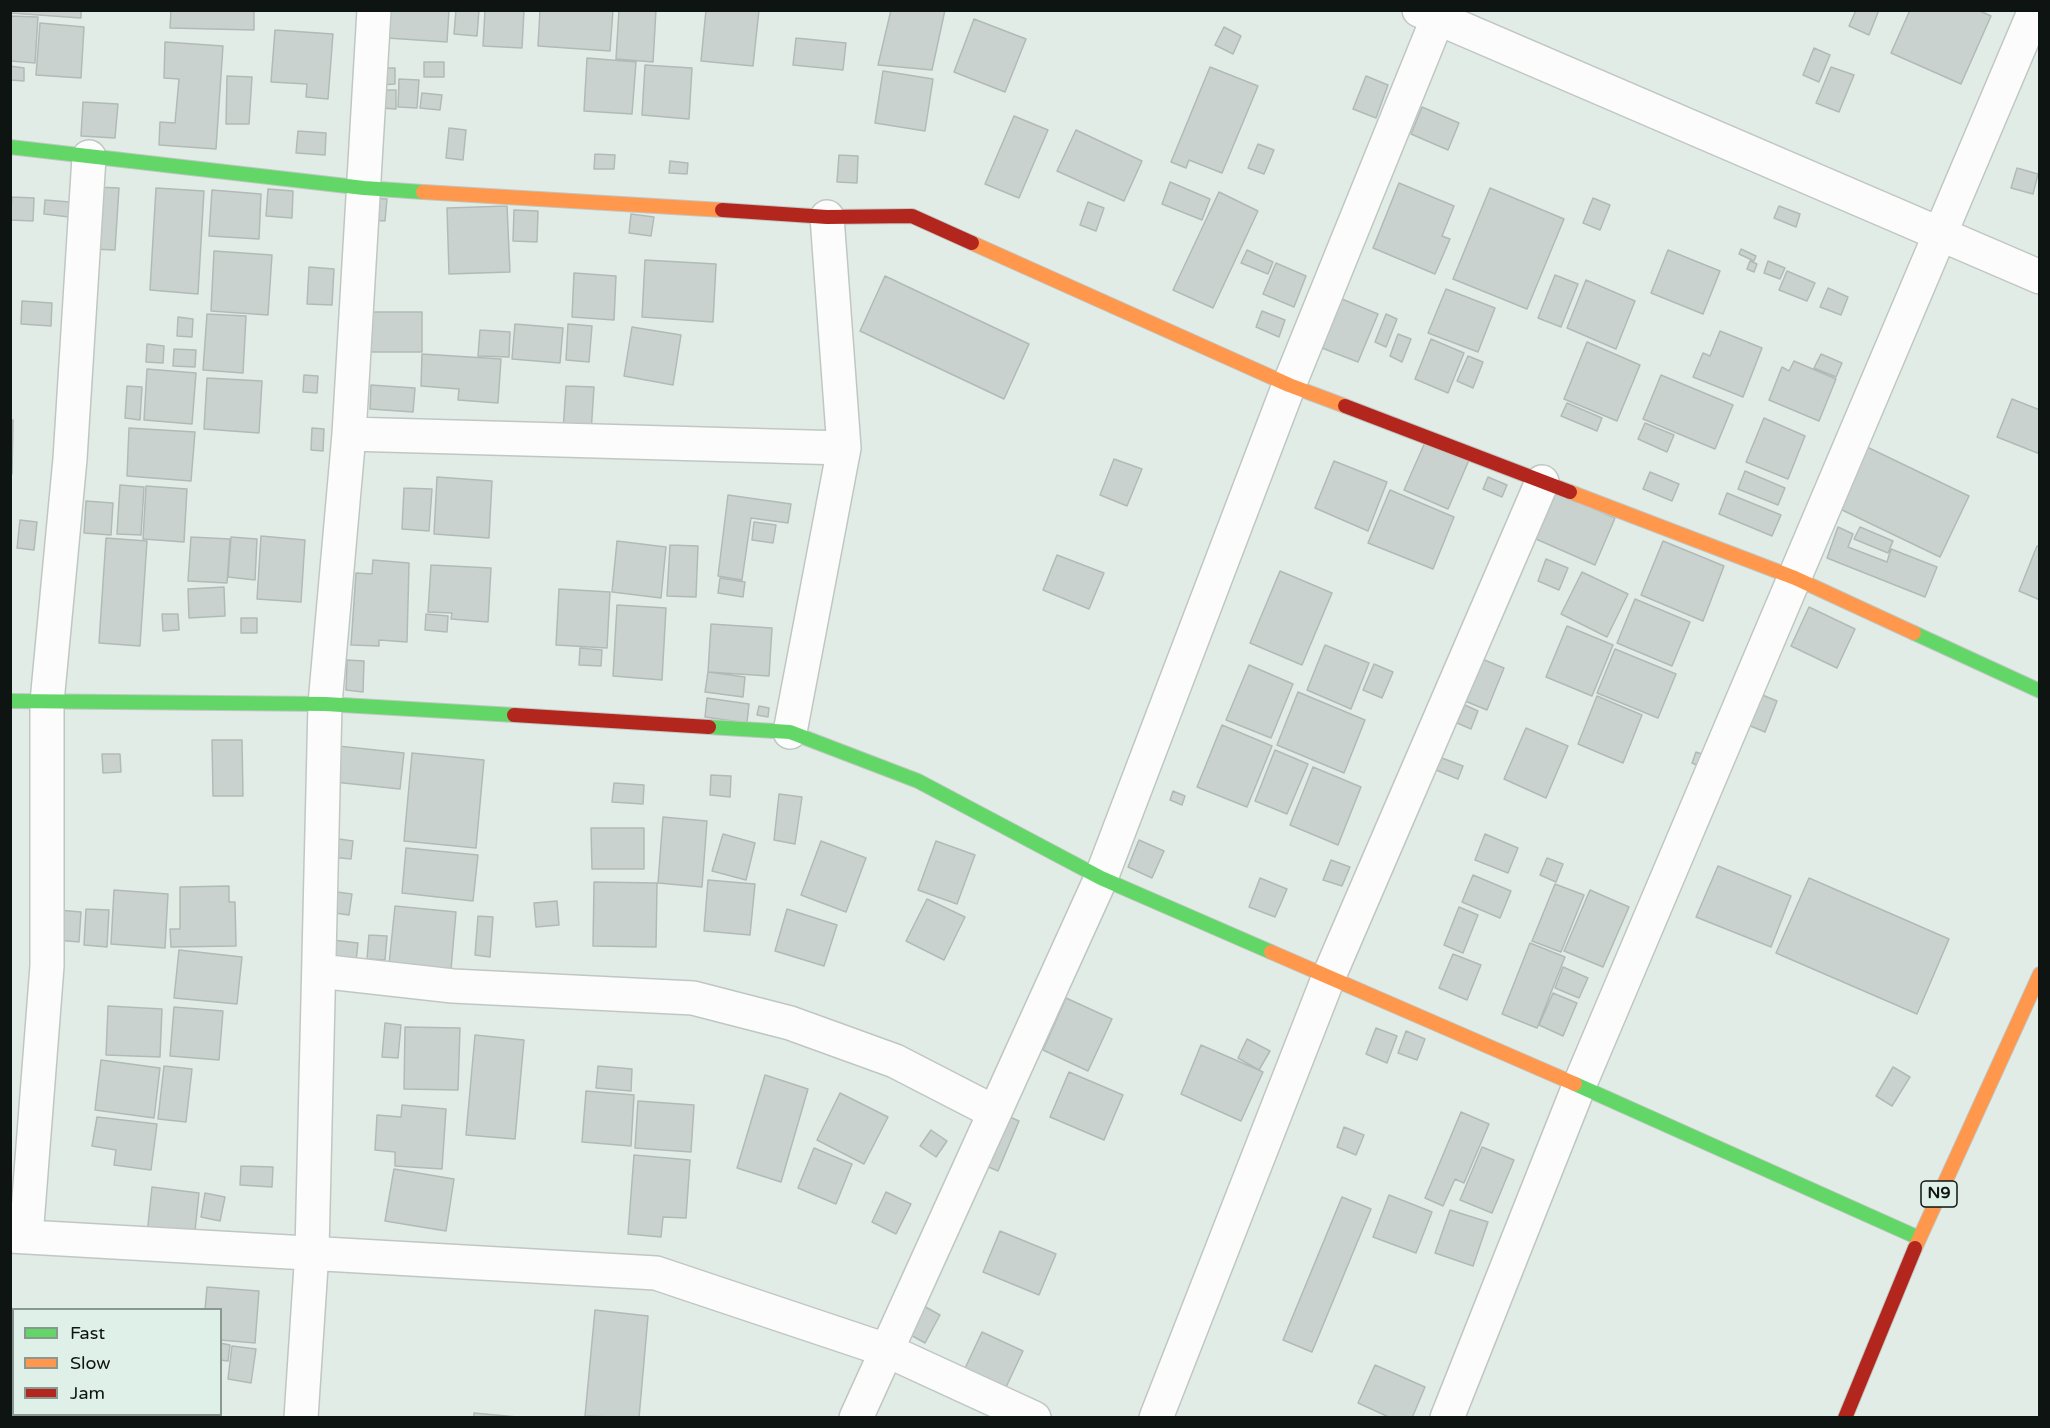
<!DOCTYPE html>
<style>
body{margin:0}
#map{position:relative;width:2050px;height:1428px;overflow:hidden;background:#e2ece7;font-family:"Varela Round",sans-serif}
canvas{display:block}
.frame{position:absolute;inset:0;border:12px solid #0d1411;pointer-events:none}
.legend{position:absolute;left:12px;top:1308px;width:210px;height:108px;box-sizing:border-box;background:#def0e7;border:2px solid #8a9891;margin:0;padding:8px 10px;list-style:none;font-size:18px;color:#0d1411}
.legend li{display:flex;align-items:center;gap:12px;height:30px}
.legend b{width:30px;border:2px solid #8a9891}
</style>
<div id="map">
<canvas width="2050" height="1428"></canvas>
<div class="frame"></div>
<ul class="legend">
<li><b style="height:8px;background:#63d668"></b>Fast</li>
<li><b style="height:8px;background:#ff974d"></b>Slow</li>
<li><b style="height:8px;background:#b3261e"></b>Jam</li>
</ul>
</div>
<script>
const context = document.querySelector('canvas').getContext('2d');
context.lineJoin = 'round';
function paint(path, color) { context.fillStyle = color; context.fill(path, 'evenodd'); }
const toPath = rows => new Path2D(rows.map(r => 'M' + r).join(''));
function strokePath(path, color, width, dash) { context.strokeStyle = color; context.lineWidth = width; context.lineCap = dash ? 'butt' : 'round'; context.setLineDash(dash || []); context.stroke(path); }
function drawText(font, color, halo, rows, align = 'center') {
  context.font = font + ' "Varela Round",sans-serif'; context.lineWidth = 4.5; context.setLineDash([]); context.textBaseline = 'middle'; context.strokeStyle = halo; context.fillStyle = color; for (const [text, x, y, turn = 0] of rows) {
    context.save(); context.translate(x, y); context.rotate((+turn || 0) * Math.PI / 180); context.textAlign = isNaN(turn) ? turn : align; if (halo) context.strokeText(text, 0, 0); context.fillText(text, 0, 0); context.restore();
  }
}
const building = toPath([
 [10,10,81,10,81,18,10,13,10,10],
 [171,10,254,10,254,30,170,28,171,10],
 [389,10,449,10,447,42,387,38,389,10],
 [456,10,479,10,477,36,454,34,456,10],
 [485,10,524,10,522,48,483,46,485,10],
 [540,10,613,10,610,51,538,46,540,10],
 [619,10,656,10,653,62,616,59,619,10],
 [706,10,759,10,753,66,701,61,706,10],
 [891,10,945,10,932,70,878,65,891,10],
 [1856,10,1879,10,1869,35,1849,26,1856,10],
 [1910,10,1978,10,1991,16,1961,84,1891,53,1910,10],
 [10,16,38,17,35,63,10,61,10,16],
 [974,19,1026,39,1005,92,954,72,974,19],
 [40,23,84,27,81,78,36,75,40,23],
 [1224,27,1241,36,1233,54,1215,45,1224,27],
 [275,30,333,34,328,99,306,97,307,84,271,82,275,30],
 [796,38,846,43,843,70,793,65,796,38],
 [165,42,223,46,216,149,159,145,160,122,175,123,179,79,164,78,165,42],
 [1814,48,1830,55,1819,82,1803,75,1814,48],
 [587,58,636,62,632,114,584,111,587,58],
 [424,62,444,62,444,77,424,77,424,62],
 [645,65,692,68,689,119,642,115,645,65],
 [10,66,24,68,24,81,10,80,10,66],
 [1210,67,1258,86,1222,173,1189,160,1186,168,1171,162,1210,67],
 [1831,67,1854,75,1839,112,1816,103,1831,67],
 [383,68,395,68,395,84,382,85,383,68],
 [883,71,933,79,925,131,875,123,883,71],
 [227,76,252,77,249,124,226,124,227,76],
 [1366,76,1388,85,1376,118,1353,109,1366,76],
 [399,79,419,80,417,108,398,107,399,79],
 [381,90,396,90,396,109,381,108,381,90],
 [422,93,442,95,440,110,420,108,422,93],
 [83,102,118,104,115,138,81,136,83,102],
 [1422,107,1459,123,1448,150,1411,134,1422,107],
 [1014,116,1048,130,1019,198,985,184,1014,116],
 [449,128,466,130,463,160,446,158,449,128],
 [1076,130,1142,161,1124,201,1057,171,1076,130],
 [298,131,326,133,325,155,296,153,298,131],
 [1258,144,1274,150,1264,174,1248,168,1258,144],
 [595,154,615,155,614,169,594,169,595,154],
 [839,155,858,156,857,183,837,182,839,155],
 [670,161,688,163,687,174,669,173,670,161],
 [2017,168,2038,174,2033,194,2011,188,2017,168],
 [1170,182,1210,199,1202,220,1162,204,1170,182],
 [1399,183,1454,206,1442,236,1450,239,1435,274,1373,248,1399,183],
 [95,187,119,188,115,250,91,249,95,187],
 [156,188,204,191,198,294,150,290,156,188],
 [1490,188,1564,219,1527,309,1453,279,1490,188],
 [268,189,293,191,292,218,266,216,268,189],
 [212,190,261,194,259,239,209,236,212,190],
 [1219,192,1258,211,1213,308,1173,290,1219,192],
 [12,197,34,198,33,221,10,220,12,197],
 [369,198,387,199,385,221,368,220,369,198],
 [1593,198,1610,205,1600,230,1583,223,1593,198],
 [45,200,70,202,69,217,44,214,45,200],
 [1088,202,1104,208,1096,231,1080,225,1088,202],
 [507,206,510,272,449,274,447,208,507,206],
 [1779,206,1800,214,1796,227,1774,218,1779,206],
 [514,210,538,211,537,242,513,241,514,210],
 [631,214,654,217,651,236,629,233,631,214],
 [1741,249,1756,256,1754,261,1739,254,1741,249],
 [1247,250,1273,262,1268,274,1241,263,1247,250],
 [1668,250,1720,271,1703,314,1651,293,1668,250],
 [214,251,272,255,268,315,211,311,214,251],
 [645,260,716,264,713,322,642,317,645,260],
 [1750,261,1757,264,1754,272,1747,269,1750,261],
 [1768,261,1785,268,1780,279,1764,273,1768,261],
 [1276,263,1306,276,1294,307,1263,294,1276,263],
 [309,267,334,269,332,305,307,304,309,267],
 [1787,271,1815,283,1807,301,1779,290,1787,271],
 [574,273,616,276,614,320,572,317,574,273],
 [1555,275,1578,284,1561,327,1538,318,1555,275],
 [885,276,1029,344,1004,399,860,331,885,276],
 [1586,280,1635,301,1616,349,1567,328,1586,280],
 [1828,288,1848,297,1841,315,1820,307,1828,288],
 [1446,289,1495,308,1478,352,1428,333,1446,289],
 [1342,299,1378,314,1358,362,1322,348,1342,299],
 [22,301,52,303,51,326,21,324,22,301],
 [1262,311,1285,320,1279,337,1256,327,1262,311],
 [362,312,422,312,422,352,362,352,362,312],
 [207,314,246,316,243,373,203,370,207,314],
 [1386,314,1397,319,1386,347,1375,342,1386,314],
 [178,317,193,319,192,337,177,336,178,317],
 [515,324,563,328,560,363,512,359,515,324],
 [568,324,592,326,589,362,566,360,568,324],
 [632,327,681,335,673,385,624,376,632,327],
 [480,330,510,332,509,357,478,356,480,330],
 [1720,331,1762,348,1743,397,1693,377,1703,353,1710,356,1720,331],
 [1398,334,1411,339,1402,362,1390,356,1398,334],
 [1431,339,1464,353,1448,393,1415,379,1431,339],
 [1587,342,1640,365,1617,421,1564,399,1587,342],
 [147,344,164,346,163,363,146,362,147,344],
 [174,349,196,350,195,367,173,366,174,349],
 [422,354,501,359,498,403,458,400,459,389,421,386,422,354],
 [1821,354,1842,363,1836,377,1814,368,1821,354],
 [1468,356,1483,362,1473,388,1457,381,1468,356],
 [1794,361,1836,379,1819,421,1769,400,1782,367,1789,371,1794,361],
 [147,369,196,373,192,424,144,420,147,369],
 [304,375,318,376,317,393,303,392,304,375],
 [1661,375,1733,405,1715,449,1643,419,1661,375],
 [207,378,262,381,259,433,204,429,207,378],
 [371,385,415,388,413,412,370,409,371,385],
 [127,386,142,387,140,420,125,418,127,386],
 [566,386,594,387,591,433,563,431,566,386],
 [2012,399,2040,410,2040,454,1997,437,2012,399],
 [1567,403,1602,418,1597,431,1561,416,1567,403],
 [1764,418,1805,436,1788,479,1746,462,1764,418],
 [10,420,13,420,12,474,10,474,10,420],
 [1645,423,1674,435,1667,452,1638,439,1645,423],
 [129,428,195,432,191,481,127,476,129,428],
 [312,428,324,429,323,451,311,450,312,428],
 [1426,440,1469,460,1448,509,1404,490,1426,440],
 [1867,447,1969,496,1940,557,1838,508,1867,447],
 [1114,459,1142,469,1127,506,1100,495,1114,459],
 [1334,461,1387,482,1368,531,1315,508,1334,461],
 [1745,471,1785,488,1778,505,1738,489,1745,471],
 [1650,472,1679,484,1672,501,1643,489,1650,472],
 [437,477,492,481,489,538,434,534,437,477],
 [1488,477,1507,485,1502,497,1483,489,1488,477],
 [120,485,144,487,141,535,117,534,120,485],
 [146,486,187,489,184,542,143,539,146,486],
 [404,488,432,489,429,531,402,529,404,488],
 [1390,490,1454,517,1433,569,1368,543,1390,490],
 [1556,492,1615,518,1595,565,1536,539,1556,492],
 [1727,493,1781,515,1772,536,1719,514,1727,493],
 [728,495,791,504,788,523,751,518,742,580,718,576,728,495],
 [86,501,113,503,111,535,84,533,86,501],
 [20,520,37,522,34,550,17,548,20,520],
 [754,522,776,525,773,543,752,540,754,522],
 [1838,527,1853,534,1848,547,1887,562,1891,549,1937,567,1925,597,1827,558,1838,527],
 [1860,527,1893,541,1888,553,1854,539,1860,527],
 [261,536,305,540,301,602,257,599,261,536],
 [191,537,230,539,227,583,188,581,191,537],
 [231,537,257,539,255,580,228,577,231,537],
 [106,538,147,541,140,646,99,643,106,538],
 [617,541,666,547,661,598,612,592,617,541],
 [1663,541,1724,566,1703,621,1641,595,1663,541],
 [670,545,698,546,696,597,667,596,670,545],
 [2037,546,2040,547,2040,600,2019,591,2037,546],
 [1057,555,1104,573,1089,609,1043,590,1057,555],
 [1546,559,1568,568,1559,590,1538,581,1546,559],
 [373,560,409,563,407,642,379,640,379,646,351,645,356,573,372,574,373,560],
 [431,565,491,568,488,622,451,619,452,613,428,612,431,565],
 [1280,571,1332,593,1302,665,1250,643,1280,571],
 [1582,572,1628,594,1607,637,1561,614,1582,572],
 [720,578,745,582,743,597,718,593,720,578],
 [224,587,225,616,189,618,188,589,224,587],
 [559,589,610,592,607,648,556,645,559,589],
 [1635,599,1690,622,1672,666,1617,643,1635,599],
 [617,605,666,608,662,680,613,676,617,605],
 [1809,607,1855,629,1837,668,1791,646,1809,607],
 [162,614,178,614,179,630,163,631,162,614],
 [426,614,448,616,447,632,425,630,426,614],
 [241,618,257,618,257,633,241,633,241,618],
 [711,624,772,628,769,676,708,672,711,624],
 [1567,626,1613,645,1592,696,1546,677,1567,626],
 [1325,645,1369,663,1351,709,1307,690,1325,645],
 [580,648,602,650,601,666,579,665,580,648],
 [1615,649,1676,674,1658,718,1597,693,1615,649],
 [1482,659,1504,668,1487,710,1465,701,1482,659],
 [347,660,364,661,363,692,346,690,347,660],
 [1374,664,1393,672,1382,698,1363,690,1374,664],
 [1249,665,1293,684,1271,738,1226,720,1249,665],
 [708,672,745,677,743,697,705,692,708,672],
 [1298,692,1365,720,1344,773,1277,745,1298,692],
 [1760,694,1777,701,1765,732,1748,725,1760,694],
 [1597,696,1642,715,1623,763,1578,744,1597,696],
 [707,698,749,704,747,723,705,717,707,698],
 [1465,705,1478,711,1471,729,1457,723,1465,705],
 [759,706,769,708,768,717,757,715,759,706],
 [1222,725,1272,746,1247,807,1197,787,1222,725],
 [1526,728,1568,746,1546,798,1504,779,1526,728],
 [212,740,242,740,243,796,213,796,212,740],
 [338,746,404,753,400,789,334,782,338,746],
 [1275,750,1308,764,1287,814,1255,801,1275,750],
 [1696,752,1713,758,1708,770,1692,763,1696,752],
 [412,753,484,760,476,848,404,841,412,753],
 [102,754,120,754,121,772,103,773,102,754],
 [1442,758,1463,766,1458,779,1436,770,1442,758],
 [1313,767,1361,787,1338,845,1290,825,1313,767],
 [711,775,731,776,730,797,710,795,711,775],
 [614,783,644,785,643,804,612,802,614,783],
 [1173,791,1185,796,1182,805,1170,800,1173,791],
 [779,794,802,797,795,844,774,840,779,794],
 [663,817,707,821,702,887,658,883,663,817],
 [591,828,644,828,644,869,592,869,591,828],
 [723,834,755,843,746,880,712,871,723,834],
 [1485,834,1518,848,1508,873,1475,860,1485,834],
 [332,838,353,841,351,859,331,857,332,838],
 [1139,840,1164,851,1152,878,1128,867,1139,840],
 [821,841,866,858,846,912,801,895,821,841],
 [936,841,975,855,957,904,918,890,936,841],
 [406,848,478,855,473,901,402,893,406,848],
 [1547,858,1563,864,1556,882,1540,875,1547,858],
 [1331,860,1350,867,1342,886,1323,880,1331,860],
 [1718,866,1791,896,1771,947,1696,917,1718,866],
 [1473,875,1511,891,1500,918,1462,902,1473,875],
 [1260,878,1287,889,1275,917,1249,907,1260,878],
 [1809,878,1949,939,1917,1014,1776,953,1809,878],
 [708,880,755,884,750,935,704,931,708,880],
 [594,882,657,883,656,947,593,946,594,882],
 [1555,884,1584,895,1561,952,1532,941,1555,884],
 [229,886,229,902,235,902,236,946,171,947,170,929,180,929,180,887,229,886],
 [114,890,168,894,165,948,111,944,114,890],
 [1590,890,1629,907,1603,967,1564,951,1590,890],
 [330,891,352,894,349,915,328,912,330,891],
 [927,899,965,917,944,960,906,941,927,899],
 [557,901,559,925,536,927,534,903,557,901],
 [395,906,456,912,450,981,388,974,395,906],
 [1459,907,1478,915,1463,953,1444,945,1459,907],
 [86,909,109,910,107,947,84,945,86,909],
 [787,909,837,925,824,966,775,951,787,909],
 [58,910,81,912,79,942,57,940,58,910],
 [478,916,493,917,490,957,475,955,478,916],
 [369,935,387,936,385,960,367,959,369,935],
 [324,939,358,943,355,972,322,968,324,939],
 [1530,943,1565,957,1537,1028,1502,1014,1530,943],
 [179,950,242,957,237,1004,174,998,179,950],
 [1453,954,1481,965,1467,1000,1439,988,1453,954],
 [1563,967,1588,978,1579,998,1555,988,1563,967],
 [1553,993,1577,1003,1563,1036,1539,1025,1553,993],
 [1066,998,1112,1019,1088,1071,1043,1050,1066,998],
 [108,1006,162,1009,160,1057,106,1055,108,1006],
 [174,1007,223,1011,219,1060,170,1056,174,1007],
 [385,1023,401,1025,398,1058,382,1057,385,1023],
 [405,1027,460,1028,458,1090,404,1089,405,1027],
 [1376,1028,1397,1036,1387,1063,1366,1054,1376,1028],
 [1406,1031,1425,1039,1417,1060,1398,1053,1406,1031],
 [475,1035,524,1040,515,1139,466,1135,475,1035],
 [1247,1039,1270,1051,1259,1070,1238,1058,1247,1039],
 [1201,1045,1263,1072,1241,1121,1181,1094,1201,1045],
 [101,1060,160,1068,154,1118,95,1110,101,1060],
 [164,1066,192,1069,186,1122,158,1119,164,1066],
 [598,1066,632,1069,631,1091,596,1088,598,1066],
 [1893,1067,1910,1077,1892,1106,1876,1096,1893,1067],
 [1069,1072,1123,1095,1104,1140,1050,1117,1069,1072],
 [765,1075,808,1089,781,1182,737,1168,765,1075],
 [586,1091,634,1095,631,1146,582,1142,586,1091],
 [840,1093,888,1117,864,1164,817,1140,840,1093],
 [638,1101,694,1105,691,1152,635,1148,638,1101],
 [402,1105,446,1109,442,1169,395,1166,395,1152,375,1150,377,1115,401,1117,402,1105],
 [998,1112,1019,1121,998,1171,977,1162,998,1112],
 [1461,1112,1489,1124,1464,1183,1455,1179,1443,1206,1425,1198,1461,1112],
 [97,1117,157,1124,151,1170,114,1165,116,1150,92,1146,97,1117],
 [1344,1127,1364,1135,1356,1155,1337,1147,1344,1127],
 [931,1130,947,1141,936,1157,920,1146,931,1130],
 [1482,1147,1514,1160,1492,1213,1460,1200,1482,1147],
 [814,1148,852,1164,836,1204,798,1188,814,1148],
 [634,1155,690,1160,686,1218,663,1217,661,1237,628,1234,634,1155],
 [241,1166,273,1167,272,1187,240,1185,241,1166],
 [394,1169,454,1179,446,1231,385,1221,394,1169],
 [152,1187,199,1193,194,1241,147,1235,152,1187],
 [886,1192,911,1204,896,1234,872,1222,886,1192],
 [205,1193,225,1197,220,1221,201,1217,205,1193],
 [1389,1195,1432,1212,1416,1253,1373,1237,1389,1195],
 [1342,1197,1371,1209,1312,1352,1283,1340,1342,1197],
 [1450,1210,1488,1222,1473,1266,1435,1253,1450,1210],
 [1000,1231,1056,1254,1039,1295,983,1272,1000,1231],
 [207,1287,259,1291,255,1343,220,1340,220,1310,205,1310,207,1287],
 [922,1305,940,1315,925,1343,907,1333,922,1305],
 [595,1310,648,1316,639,1418,585,1416,595,1310],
 [982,1332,1023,1351,1000,1400,959,1381,982,1332],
 [12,1343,14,1343,14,1385,10,1385,12,1343],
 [220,1343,230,1345,228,1361,220,1360,220,1343],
 [232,1346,256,1349,251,1383,228,1379,232,1346],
 [1375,1365,1425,1387,1412,1418,1391,1418,1358,1403,1375,1365],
 [474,1413,528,1418,474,1418,474,1413],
 [97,1414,167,1414,167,1418,97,1418,97,1414]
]);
const street = toPath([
 [1419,10,2040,277],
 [349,434,844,448],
 [790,732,844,448,827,217],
 [319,971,453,986,693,998,790,1023,895,1061,994,1112],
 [10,1236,656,1273,886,1350,1034,1418],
 [26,1237,47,966,47,702,70,459,89,157],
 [301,1418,312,1251,325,704,349,434,374,10],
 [856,1418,1101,878,1289,385,1441,10],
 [1156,1418,1329,976,1542,482],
 [1447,1418,1579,1086,2035,10]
]);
const fast = toPath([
 [10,147,364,188,423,192],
 [1914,633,2040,691],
 [10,701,325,704,514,715],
 [709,727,790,732,918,781,1101,878,1271,952],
 [1575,1084,1919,1238]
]);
const slow = toPath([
 [423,192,722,210],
 [972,243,1289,385,1345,406],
 [1570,492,1795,578,1914,633],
 [1271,952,1575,1084],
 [1915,1248,2040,974]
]);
const jam = toPath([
 [722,210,827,217,912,216,972,243],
 [1345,406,1570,492],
 [514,715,709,727],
 [1845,1418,1915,1248]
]);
const shields = [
 [1939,1194,36]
];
const shieldNames = [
 ["N9",1939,1194]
];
paint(building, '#cad2cf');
strokePath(building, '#b2bab7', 1.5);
strokePath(street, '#c0c7c3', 36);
strokePath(fast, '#c0c7c3', 16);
strokePath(slow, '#c0c7c3', 16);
strokePath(jam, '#c0c7c3', 16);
strokePath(street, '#fbfcfb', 33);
strokePath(fast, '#63d668', 14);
strokePath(slow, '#ff974d', 14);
strokePath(jam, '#b3261e', 14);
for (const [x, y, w] of shields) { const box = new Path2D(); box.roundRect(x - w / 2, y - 13, w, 26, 4.5); context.fillStyle = '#def0e7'; context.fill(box); strokePath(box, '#0d1411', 1.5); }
drawText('bold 16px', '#0d1411', null, shieldNames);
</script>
